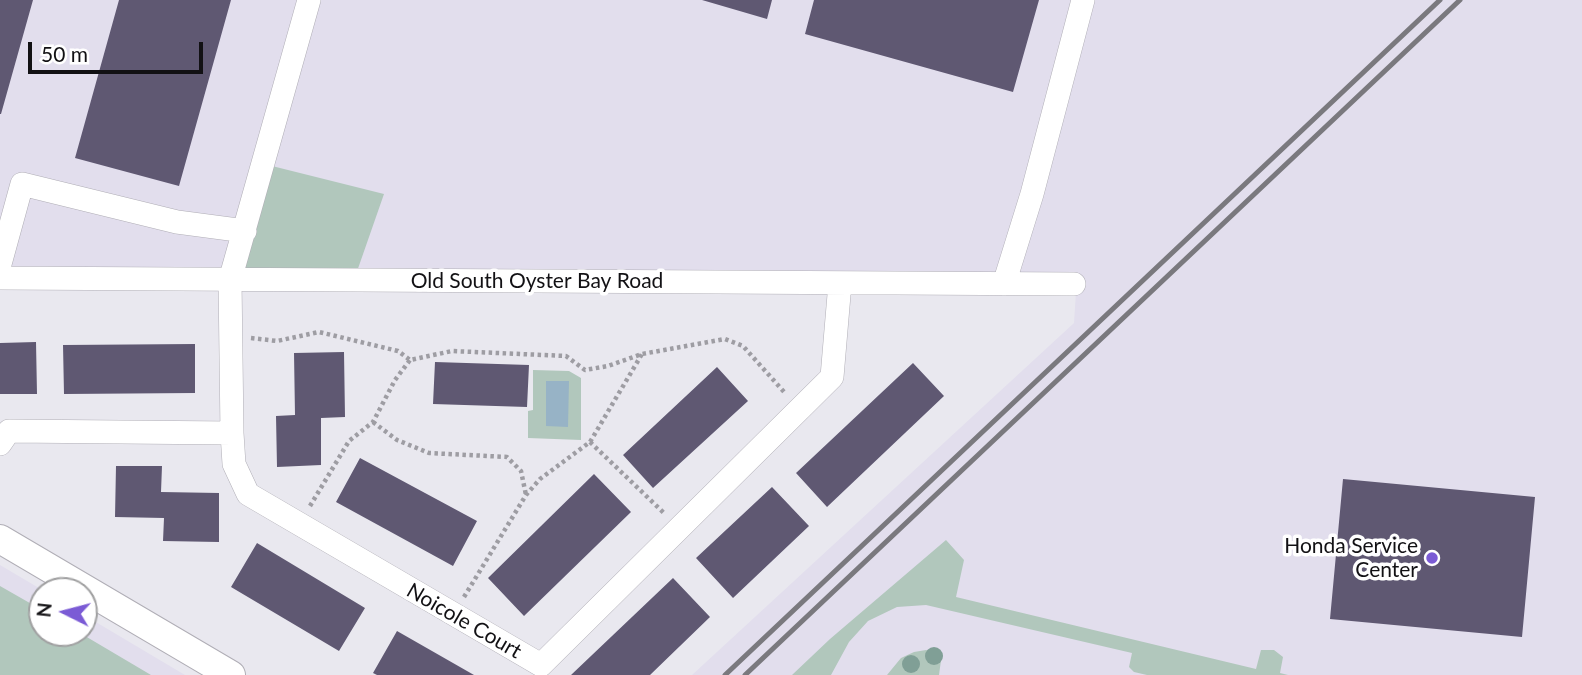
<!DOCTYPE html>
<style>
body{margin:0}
#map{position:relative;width:1582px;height:675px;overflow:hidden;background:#e9e8ef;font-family:Lato,sans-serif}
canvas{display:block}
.north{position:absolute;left:28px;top:577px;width:70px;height:70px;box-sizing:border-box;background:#fff;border:2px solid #a0a0a1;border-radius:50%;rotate:276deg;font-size:19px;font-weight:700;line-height:28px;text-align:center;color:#121114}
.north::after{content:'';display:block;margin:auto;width:24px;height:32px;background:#7b5bd5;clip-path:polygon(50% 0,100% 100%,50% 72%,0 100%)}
.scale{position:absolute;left:28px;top:42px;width:175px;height:32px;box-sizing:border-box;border:4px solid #121114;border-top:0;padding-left:9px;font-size:21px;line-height:24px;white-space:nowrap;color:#121114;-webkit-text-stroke:5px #fff;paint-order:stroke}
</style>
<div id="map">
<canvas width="1582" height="675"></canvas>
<div class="north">N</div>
<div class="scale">50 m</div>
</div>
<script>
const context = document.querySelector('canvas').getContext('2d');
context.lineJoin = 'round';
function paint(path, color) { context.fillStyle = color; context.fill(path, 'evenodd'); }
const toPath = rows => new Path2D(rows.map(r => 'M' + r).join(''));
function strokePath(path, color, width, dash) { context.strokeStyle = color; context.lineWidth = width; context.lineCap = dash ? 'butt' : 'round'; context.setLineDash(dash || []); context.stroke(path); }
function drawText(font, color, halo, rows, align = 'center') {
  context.font = font + ' Lato,sans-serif'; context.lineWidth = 7; context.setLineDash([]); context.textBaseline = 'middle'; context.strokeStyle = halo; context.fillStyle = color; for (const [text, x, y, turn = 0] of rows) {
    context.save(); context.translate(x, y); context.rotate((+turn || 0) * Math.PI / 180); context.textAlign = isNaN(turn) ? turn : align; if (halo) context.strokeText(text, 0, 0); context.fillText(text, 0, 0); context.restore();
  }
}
const built = toPath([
 [0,0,1582,0,1582,675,692,675,1074,323,1076,292,0,285],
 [0,565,44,591,42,633,84,633,84,615,185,675,0,675]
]);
const green = toPath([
 [264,164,384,194,354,280,230,280],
 [533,370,569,371,581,378,581,440,528,438,528,411,533,410],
 [946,540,964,560,956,597,1256,669,1261,650,1274,650,1283,657,1280,673,1288,675,1147,675,1134,672,1129,667,1132,653,926,605,897,607,868,621,849,642,831,675,792,675,830,639],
 [0,586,42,610,42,633,80,633,151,675,0,675],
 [926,650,942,653,939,675,887,675,901,658,914,652]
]);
const water = toPath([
 [546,381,569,381,568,427,546,426]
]);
const building = toPath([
 [0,0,33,0,1,114,0,114],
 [119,0,231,0,179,186,75,158],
 [702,0,772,0,767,19],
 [814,0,1039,0,1013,92,805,34],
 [36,342,37,394,0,394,0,343],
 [195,344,195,393,64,394,63,345],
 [344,352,345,417,321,418,321,465,277,467,276,416,295,415,294,353],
 [435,362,529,365,527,407,433,404],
 [913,363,944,396,827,507,796,473],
 [717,367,748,401,653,488,623,455],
 [360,458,477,521,453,566,336,502],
 [116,466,162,466,161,492,219,493,219,542,163,541,164,518,115,517],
 [594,474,631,512,524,616,488,578],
 [1343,479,1535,497,1522,637,1330,619],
 [772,487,809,526,733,598,696,558],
 [257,543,365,608,339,651,231,587],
 [673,578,710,617,650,675,571,675],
 [397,631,474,675,377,675,373,673]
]);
const path = toPath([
 [251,338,277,341,319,332,398,351,410,360,452,351,566,356,585,370,608,366,642,354,725,339,743,346,785,393],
 [373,422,397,440,429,453,507,457,521,471,526,495],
 [590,442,665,514],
 [310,506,349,441,373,422,395,380,410,360],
 [464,597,526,495,540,479,590,442,642,354]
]);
const minor = toPath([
 [309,0,230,280,232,433,234,464,248,494,541,665,832,377,840,283],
 [0,264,22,184,177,222,245,231],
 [0,278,1074,284],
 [1004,284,1032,194,1083,0],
 [0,444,9,431,232,433]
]);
const major = toPath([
 [0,539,231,675]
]);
const rail = toPath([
 [725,675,1440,0],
 [745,675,1460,0]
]);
const trees = [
 [934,656],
 [911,664]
];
const markers = [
 [1432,558,7,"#7b5bd5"]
];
const streetNames = [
 ["Old South Oyster Bay Road",537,281],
 ["Noicole Court",464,621,30]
];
const poiNames = [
 ["Honda Service",1418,546],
 ["Center",1418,570]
];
paint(built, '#e2deed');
paint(green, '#b1c7bc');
paint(water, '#97b3c6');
paint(building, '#5f5872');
strokePath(minor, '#b0aeb6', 24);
strokePath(major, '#b0aeb6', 30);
strokePath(path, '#9e9da3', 4.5, [3.5, 3.5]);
strokePath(minor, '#fff', 23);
strokePath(major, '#fff', 28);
strokePath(rail, '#7a797e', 5);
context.fillStyle = '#809f96';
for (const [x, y] of trees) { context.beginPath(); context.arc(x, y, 9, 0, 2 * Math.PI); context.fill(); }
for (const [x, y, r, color] of markers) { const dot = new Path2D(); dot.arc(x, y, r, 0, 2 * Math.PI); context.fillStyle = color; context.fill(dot); strokePath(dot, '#fff', 2.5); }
drawText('21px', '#121114', '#fff', streetNames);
drawText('21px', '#121114', '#fff', poiNames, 'right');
</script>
